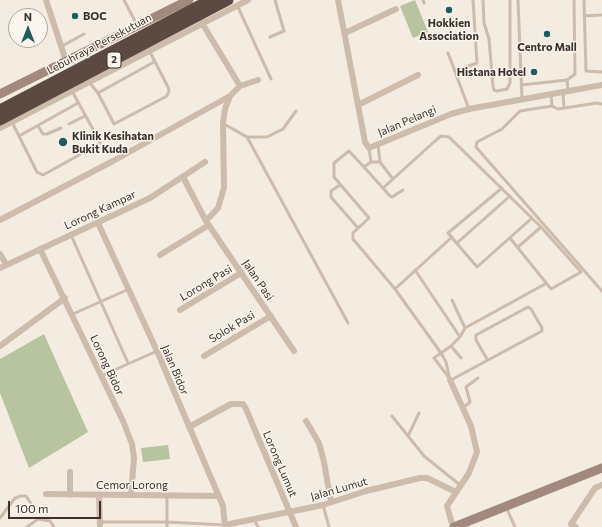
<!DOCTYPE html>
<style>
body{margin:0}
#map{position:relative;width:602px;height:527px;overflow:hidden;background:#f4ebe1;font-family:Commissioner,sans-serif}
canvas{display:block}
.north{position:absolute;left:8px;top:8px;width:40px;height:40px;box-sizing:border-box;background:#fbf5ee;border:1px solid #aea6a0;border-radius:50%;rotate:0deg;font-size:11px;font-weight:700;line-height:16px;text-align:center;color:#3b302b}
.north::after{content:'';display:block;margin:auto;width:14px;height:18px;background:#1f5a5e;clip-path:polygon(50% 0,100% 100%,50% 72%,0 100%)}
.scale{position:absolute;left:8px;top:501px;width:93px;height:18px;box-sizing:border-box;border:2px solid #3b302b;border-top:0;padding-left:5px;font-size:12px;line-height:14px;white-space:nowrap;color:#3b302b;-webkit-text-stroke:3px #fbf5ee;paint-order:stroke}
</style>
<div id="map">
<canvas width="602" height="527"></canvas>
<div class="north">N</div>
<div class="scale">100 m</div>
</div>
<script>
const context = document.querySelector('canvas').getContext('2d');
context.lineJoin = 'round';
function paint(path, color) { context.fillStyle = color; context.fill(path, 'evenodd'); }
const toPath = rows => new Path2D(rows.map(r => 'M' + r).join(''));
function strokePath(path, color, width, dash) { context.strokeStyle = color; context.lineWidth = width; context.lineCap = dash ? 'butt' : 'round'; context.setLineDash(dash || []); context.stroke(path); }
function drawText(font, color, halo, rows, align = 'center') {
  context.font = font + ' Commissioner,sans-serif'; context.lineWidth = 3; context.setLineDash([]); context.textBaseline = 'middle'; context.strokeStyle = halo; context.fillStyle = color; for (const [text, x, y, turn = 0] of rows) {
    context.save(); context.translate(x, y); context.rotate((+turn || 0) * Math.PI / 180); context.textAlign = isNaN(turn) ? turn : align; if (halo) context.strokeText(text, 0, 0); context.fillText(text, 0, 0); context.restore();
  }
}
const green = toPath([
 [415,0,428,32,413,38,400,6],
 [44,334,88,432,29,468,0,393,0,359],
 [168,445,170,459,143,462,141,448]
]);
const lane = toPath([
 [124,0,137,25],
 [423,0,424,3],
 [483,0,484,23,489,39,493,86,494,90,497,91,507,89,510,83,510,0],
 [518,0,522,99],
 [584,0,586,71,602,72],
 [237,5,271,79],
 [584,16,602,15],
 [270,37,284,31,275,0],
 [62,46,84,34],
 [448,53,469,109],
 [455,71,477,63,473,0],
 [567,80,568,90],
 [89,82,98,93,114,124,167,96,169,91,168,87,149,50],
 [521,85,567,80,575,74,574,0],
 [98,93,154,62],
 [563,93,564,108],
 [551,94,552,106],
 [602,104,597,103,558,109,552,106,520,111,502,129,477,142,476,147,602,291],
 [12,122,37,172,43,175,99,144,100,142,72,91],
 [69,124,85,116],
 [224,124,247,137,348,323],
 [38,126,43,134,47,134,61,128],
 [19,136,78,103],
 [247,137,267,137,283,129,296,111],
 [378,145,380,162,393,179,435,141,441,136,449,137,541,227,581,272,551,289,510,238],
 [369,148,371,162],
 [380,162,371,162,364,167,349,151,334,163,334,177,369,218,353,233,353,239,395,289,441,353,446,362,450,380],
 [364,167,390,196,392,197,403,190],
 [340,185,331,191,331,197,358,228],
 [383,188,393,179],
 [502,188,448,233,477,267,532,218],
 [71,235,128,363],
 [457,243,510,196],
 [518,247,541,227],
 [415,270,460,337],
 [395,289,452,237],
 [452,300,465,328],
 [73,314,129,289],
 [451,346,461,358],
 [101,376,157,351],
 [450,379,434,358,451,346,460,337,465,328,545,284],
 [451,380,542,331,542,328,531,309,528,307,476,335,476,340,487,359],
 [464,407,470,402,466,387,478,378],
 [392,416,424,456,460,485],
 [408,436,419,413],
 [167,495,167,527],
 [323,505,329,527],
 [506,507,515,527],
 [0,518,15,498,21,496,26,496,34,508],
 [254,519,258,527],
 [99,522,167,522,225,525],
 [27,527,38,519,50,521,54,527]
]);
const street = toPath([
 [46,0,66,61],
 [338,0,365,142,369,148,451,114,469,109,602,85],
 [202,23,240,86],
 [345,33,396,9],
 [358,105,418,75],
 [0,128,248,0],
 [183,177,206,221,294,351],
 [0,220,113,161,230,96,240,86,258,80],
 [206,221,218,208,224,188,223,123,225,109,230,96],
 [98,223,157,351,223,506,225,527],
 [40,249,123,421,132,444,134,458,131,495],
 [0,254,6,264],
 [160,255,209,225],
 [0,268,150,198,205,162],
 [180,310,241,273],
 [0,346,65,298],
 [204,356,271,316],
 [450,380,471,426,477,452,469,473,447,506,453,527],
 [306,421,319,443,324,462,331,502],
 [189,427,231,404,243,404,246,409,296,527],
 [46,494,218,496],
 [70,495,70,472],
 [99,495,100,527],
 [225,525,323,505,366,491,420,478,427,478,456,492],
 [576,527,571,524,595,488,602,485]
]);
const secondary = toPath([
 [0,94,189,0],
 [454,527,602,468]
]);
const highway = toPath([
 [0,110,210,0],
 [0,120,228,0]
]);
const markers = [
 [449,10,4,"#1f5a5e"],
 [75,16,4,"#1f5a5e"],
 [547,34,4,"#1f5a5e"],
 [534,72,4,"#1f5a5e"],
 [63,142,5,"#1f5a5e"]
];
const shields = [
 [114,60,14]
];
const shieldNames = [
 ["2",114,60]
];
const poiNames = [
 ["BOC",83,16],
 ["Hokkien",449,23,"center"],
 ["Association",449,36,"center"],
 ["Centro Mall",547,47,"center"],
 ["Histana Hotel",526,72,"right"],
 ["Klinik Kesihatan",72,136],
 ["Bukit Kuda",72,149]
];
const streetNames = [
 ["Lebuhraya Persekutuan",99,44,-28],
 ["Jalan Pelangi",407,121,-23],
 ["Lorong Kampar",100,210,-25],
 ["Jalan Pasi",258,280,56],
 ["Lorong Pasi",206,283,-31],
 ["Solok Pasi",232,327,-31],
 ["Lorong Bidor",107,365,65],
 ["Jalan Bidor",175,370,67],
 ["Lorong Lumut",280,464,67],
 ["Cemor Lorong",132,485],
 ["Jalan Lumut",339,489,-16]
];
paint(green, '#b8c4a0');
strokePath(lane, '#cdbbac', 3);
strokePath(street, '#cdbbac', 6);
strokePath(secondary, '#a18a7d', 9);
strokePath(highway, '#5c4a42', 11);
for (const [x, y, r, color] of markers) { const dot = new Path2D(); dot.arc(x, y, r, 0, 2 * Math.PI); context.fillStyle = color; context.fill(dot); strokePath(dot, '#fbf5ee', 1.5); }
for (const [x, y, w] of shields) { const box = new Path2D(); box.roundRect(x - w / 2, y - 8, w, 16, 3); context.fillStyle = '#fbf5ee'; context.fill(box); strokePath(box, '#3b302b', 1); }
drawText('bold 10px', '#3b302b', null, shieldNames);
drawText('bold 11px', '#3b302b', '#fbf5ee', poiNames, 'left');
drawText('11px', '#3b302b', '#fbf5ee', streetNames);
</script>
